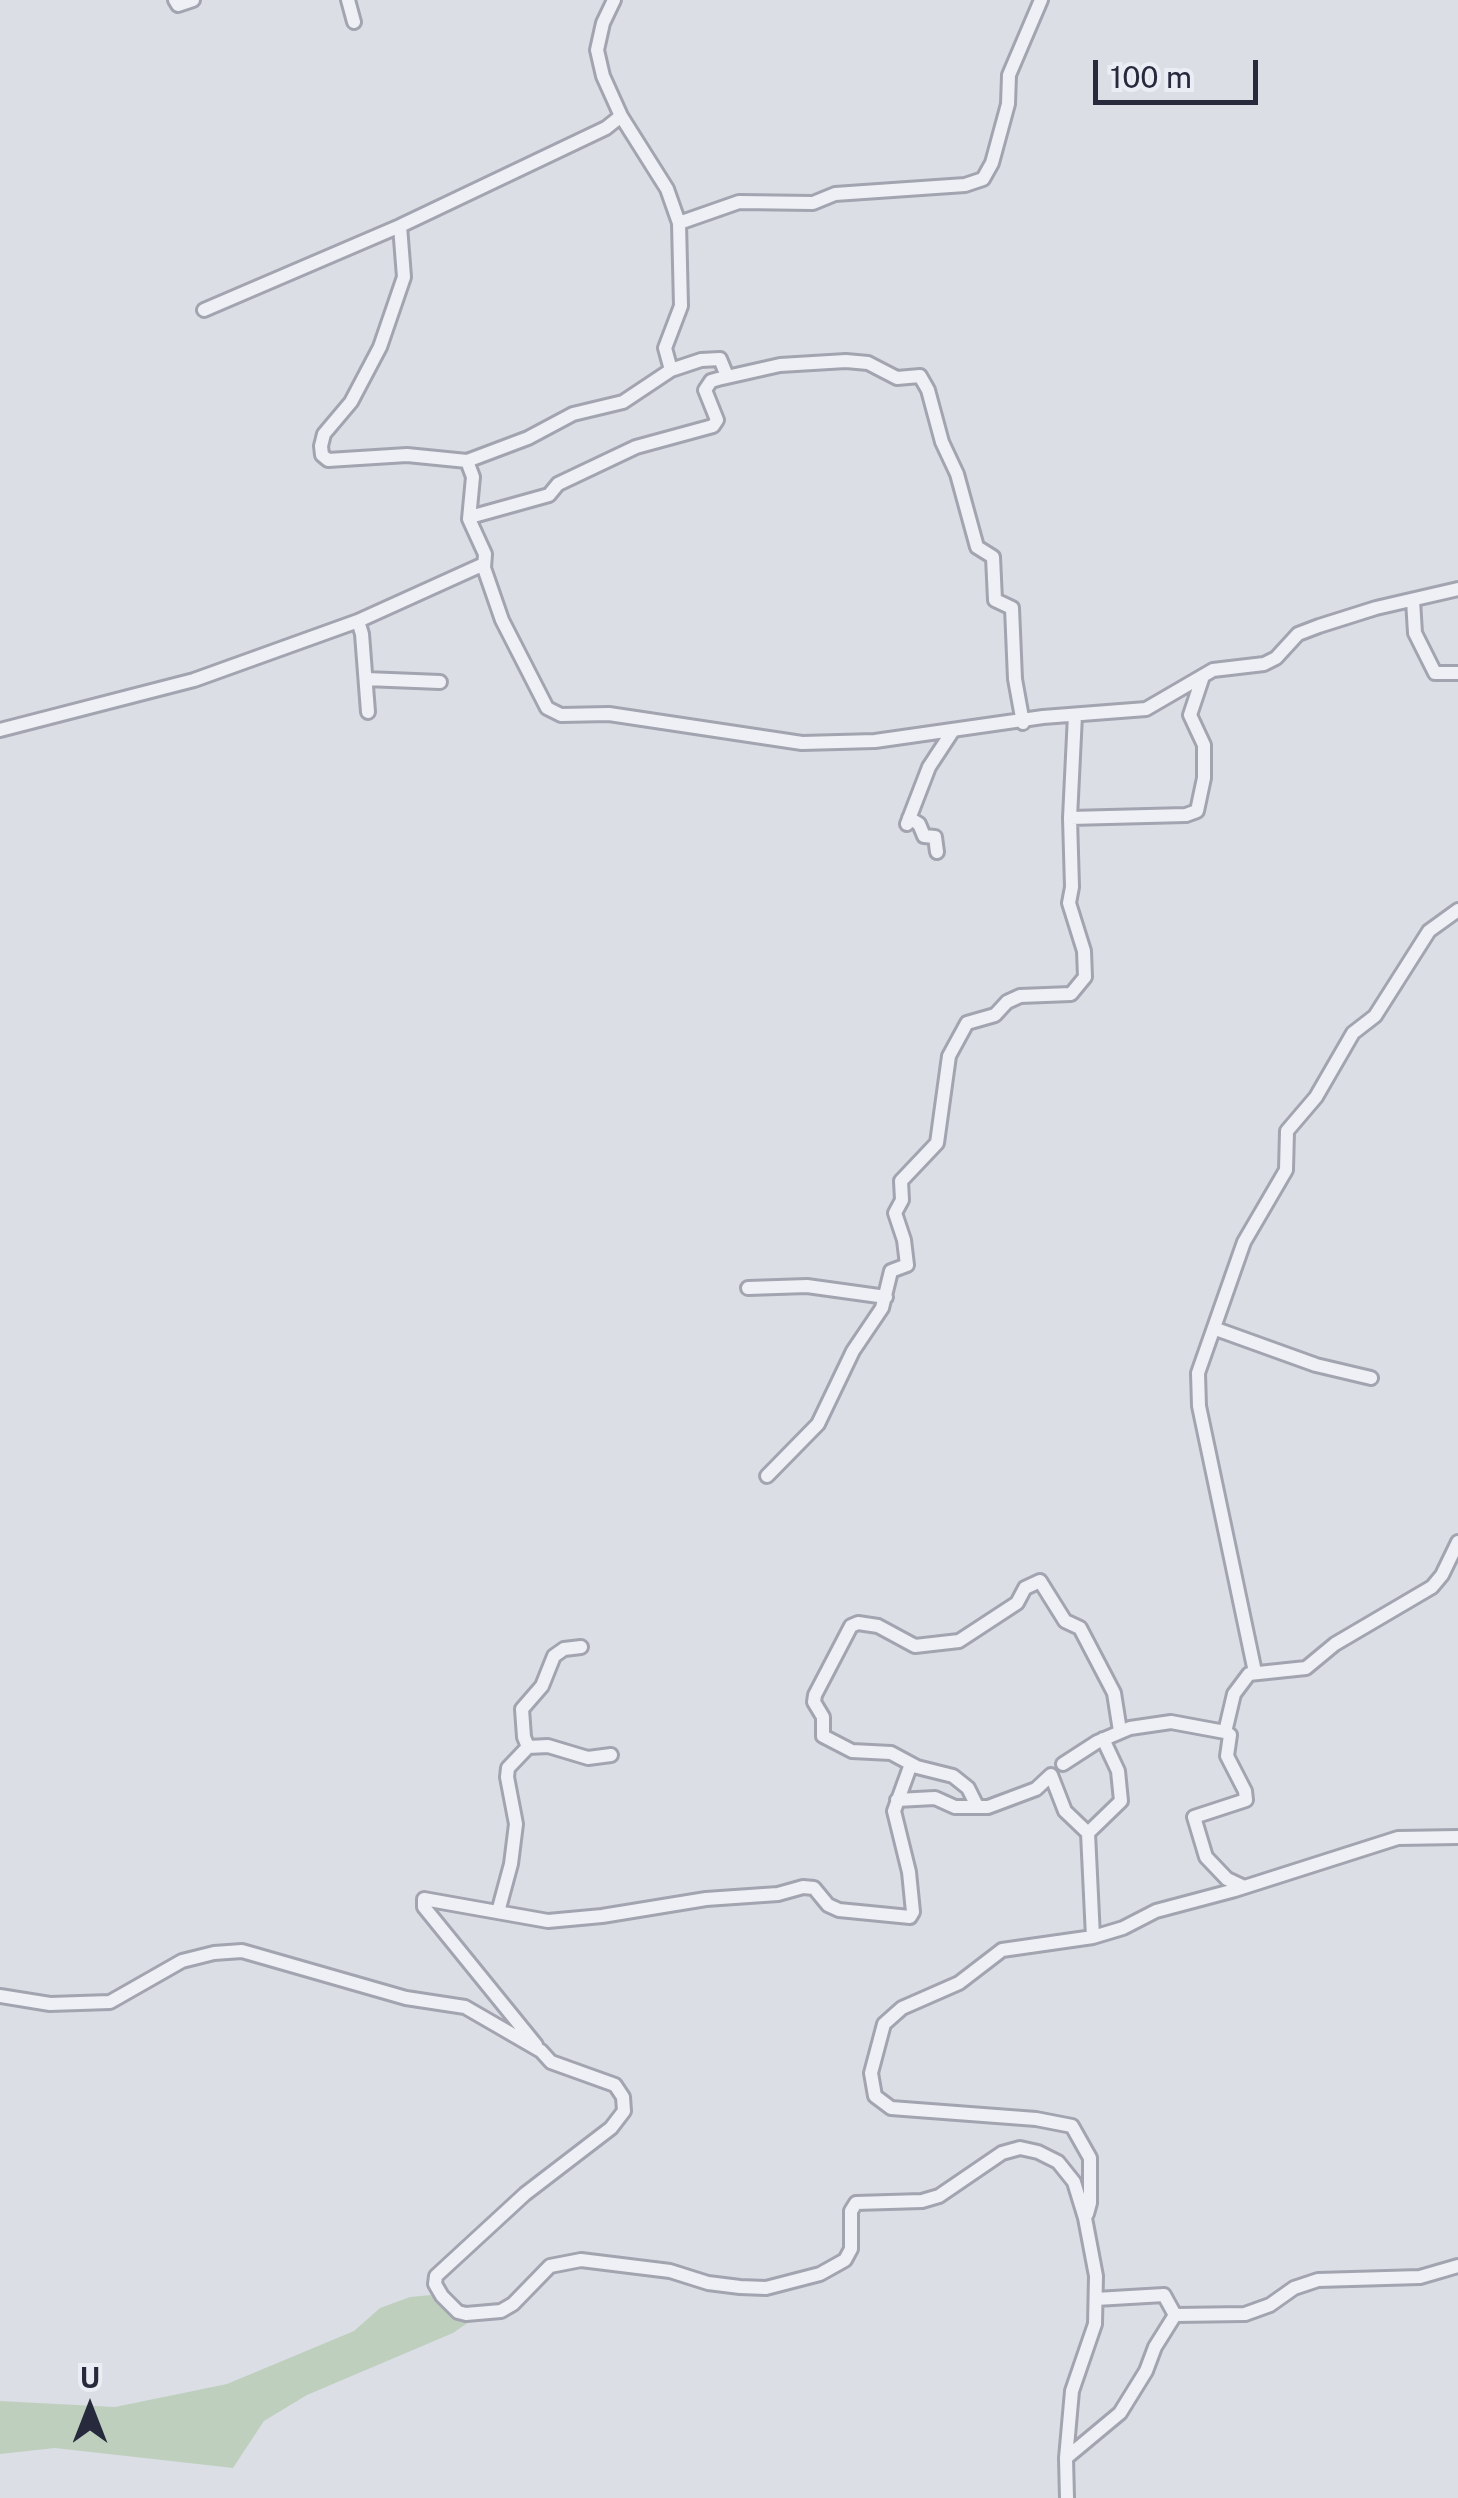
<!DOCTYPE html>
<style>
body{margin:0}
#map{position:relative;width:1458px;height:2498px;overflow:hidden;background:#dcdee6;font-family:"Public Sans",sans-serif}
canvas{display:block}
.north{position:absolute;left:40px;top:2358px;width:100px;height:100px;-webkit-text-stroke:8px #ebedf4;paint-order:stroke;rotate:0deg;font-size:28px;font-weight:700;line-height:40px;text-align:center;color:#262a3c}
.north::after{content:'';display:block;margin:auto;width:35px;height:45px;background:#262a3c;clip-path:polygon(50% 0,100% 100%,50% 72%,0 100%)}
.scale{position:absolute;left:1093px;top:60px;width:165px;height:45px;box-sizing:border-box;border:5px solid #262a3c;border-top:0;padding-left:12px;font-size:30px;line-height:35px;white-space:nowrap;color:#262a3c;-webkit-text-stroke:8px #ebedf4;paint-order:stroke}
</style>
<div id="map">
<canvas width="1458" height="2498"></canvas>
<div class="north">U</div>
<div class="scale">100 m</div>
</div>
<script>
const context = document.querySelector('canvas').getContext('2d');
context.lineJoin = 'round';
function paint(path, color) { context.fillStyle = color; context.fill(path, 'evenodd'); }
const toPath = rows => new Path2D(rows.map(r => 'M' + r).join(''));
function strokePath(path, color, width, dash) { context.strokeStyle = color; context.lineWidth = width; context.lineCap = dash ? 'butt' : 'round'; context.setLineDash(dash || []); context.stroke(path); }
const green = toPath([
 [431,2295,459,2307,498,2302,453,2333,307,2395,264,2421,233,2468,55,2448,0,2454,0,2401,115,2407,227,2384,354,2331,380,2308,410,2297]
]);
const minor = toPath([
 [175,0,178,5,193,0],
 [348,0,354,22],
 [614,0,603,23,597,50,603,76,621,116,606,128,400,226,404,277,380,347,351,402,324,434,321,446,322,455,328,460,407,455,467,461,473,477,469,519,485,554,484,568,502,620,547,708,561,715,609,714,802,743,875,741,1043,717,1146,709,1213,670,1264,664,1276,658,1298,634,1319,626,1376,608,1458,589],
 [621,116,667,189,679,223,681,306,665,348,671,370],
 [679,223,739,202,813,203,835,194,965,185,983,179,992,163,1008,104,1009,75,1041,0],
 [204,310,400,226],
 [467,461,528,438,573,414,623,402,671,370,701,360,720,359,727,376],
 [470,517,549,495,558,484,636,447,713,426,717,420,705,390,711,381,718,379,780,365,846,361,868,363,897,378,920,376,928,390,942,442,957,474,977,547,993,557,995,600,1012,608,1015,679,1023,723],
 [1413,600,1415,633,1435,673,1458,673],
 [358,621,362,634,368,712],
 [366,679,440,682],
 [0,730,194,680,358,621,484,564],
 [909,818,919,824,924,836,935,837,937,852],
 [1070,818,1186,815,1197,811,1204,778,1204,745,1190,715,1203,676],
 [907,824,929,767,952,732],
 [748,1288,807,1286,886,1297],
 [1216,1329,1316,1365,1371,1378],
 [767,1476,818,1424,853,1351,882,1308,891,1271,907,1265,904,1240,895,1213,902,1200,901,1181,937,1143,949,1056,967,1023,995,1015,1007,1002,1020,996,1071,994,1085,977,1084,951,1069,903,1072,887,1070,818,1075,715],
 [581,1647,564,1649,554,1656,542,1686,522,1709,524,1737,528,1747,548,1746,588,1758,611,1755],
 [1255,1672,1199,1406,1198,1373,1244,1242,1286,1170,1287,1131,1316,1097,1353,1033,1375,1016,1429,931,1458,910],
 [1225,1732,1230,1735,1227,1756,1245,1791,1246,1800,1194,1817,1206,1857,1227,1879,1244,1887],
 [1063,1764,1097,1742,1130,1728,1171,1722,1225,1732,1234,1694,1249,1674,1306,1668,1335,1644,1432,1587,1442,1575,1458,1542],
 [897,1800,935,1798,955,1807,988,1807,1036,1789,1051,1775,1065,1811,1088,1833,1093,1937],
 [977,1806,968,1788,953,1776,917,1767,891,1753,852,1751,823,1736,823,1717,814,1702,815,1695,851,1626,858,1623,878,1626,915,1646,959,1641,1017,1603,1025,1588,1040,1581,1065,1621,1080,1628,1114,1693,1120,1731],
 [1088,1833,1121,1801,1118,1771,1103,1739],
 [498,1912,511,1864,516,1824,507,1777,508,1768,528,1747],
 [0,1996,50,2004,110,2002,182,1961,214,1953,242,1951,406,1998,465,2007,541,2051,551,2062,615,2085,623,2097,624,2111,611,2128,525,2194,436,2276,435,2284,442,2296,458,2312,466,2314,501,2311,513,2304,550,2266,581,2260,670,2271,708,2283,740,2287,766,2288,820,2274,845,2260,851,2249,851,2211,856,2203,922,2201,939,2196,1002,2153,1020,2148,1038,2152,1058,2162,1074,2182,1085,2218,1096,2276,1095,2324,1072,2391,1066,2458,1067,2498],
 [536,2045,424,1907,424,1899,548,1921,602,1916,706,1899,778,1894,803,1887,814,1888,828,1905,839,1910,910,1917,913,1912,909,1872,894,1811,911,1764],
 [1087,2214,1090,2203,1090,2158,1072,2126,1036,2119,891,2108,875,2096,871,2073,884,2024,902,2008,959,1983,1002,1950,1093,1937,1123,1928,1156,1911,1235,1890,1398,1838,1458,1837],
 [1096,2299,1164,2295,1175,2315],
 [1066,2458,1120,2413,1146,2371,1155,2347,1175,2315,1245,2314,1270,2305,1294,2288,1318,2280,1420,2277,1458,2266]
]);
paint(green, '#bed0bd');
strokePath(minor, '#a2a4b0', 18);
strokePath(minor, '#eff0f5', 12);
</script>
